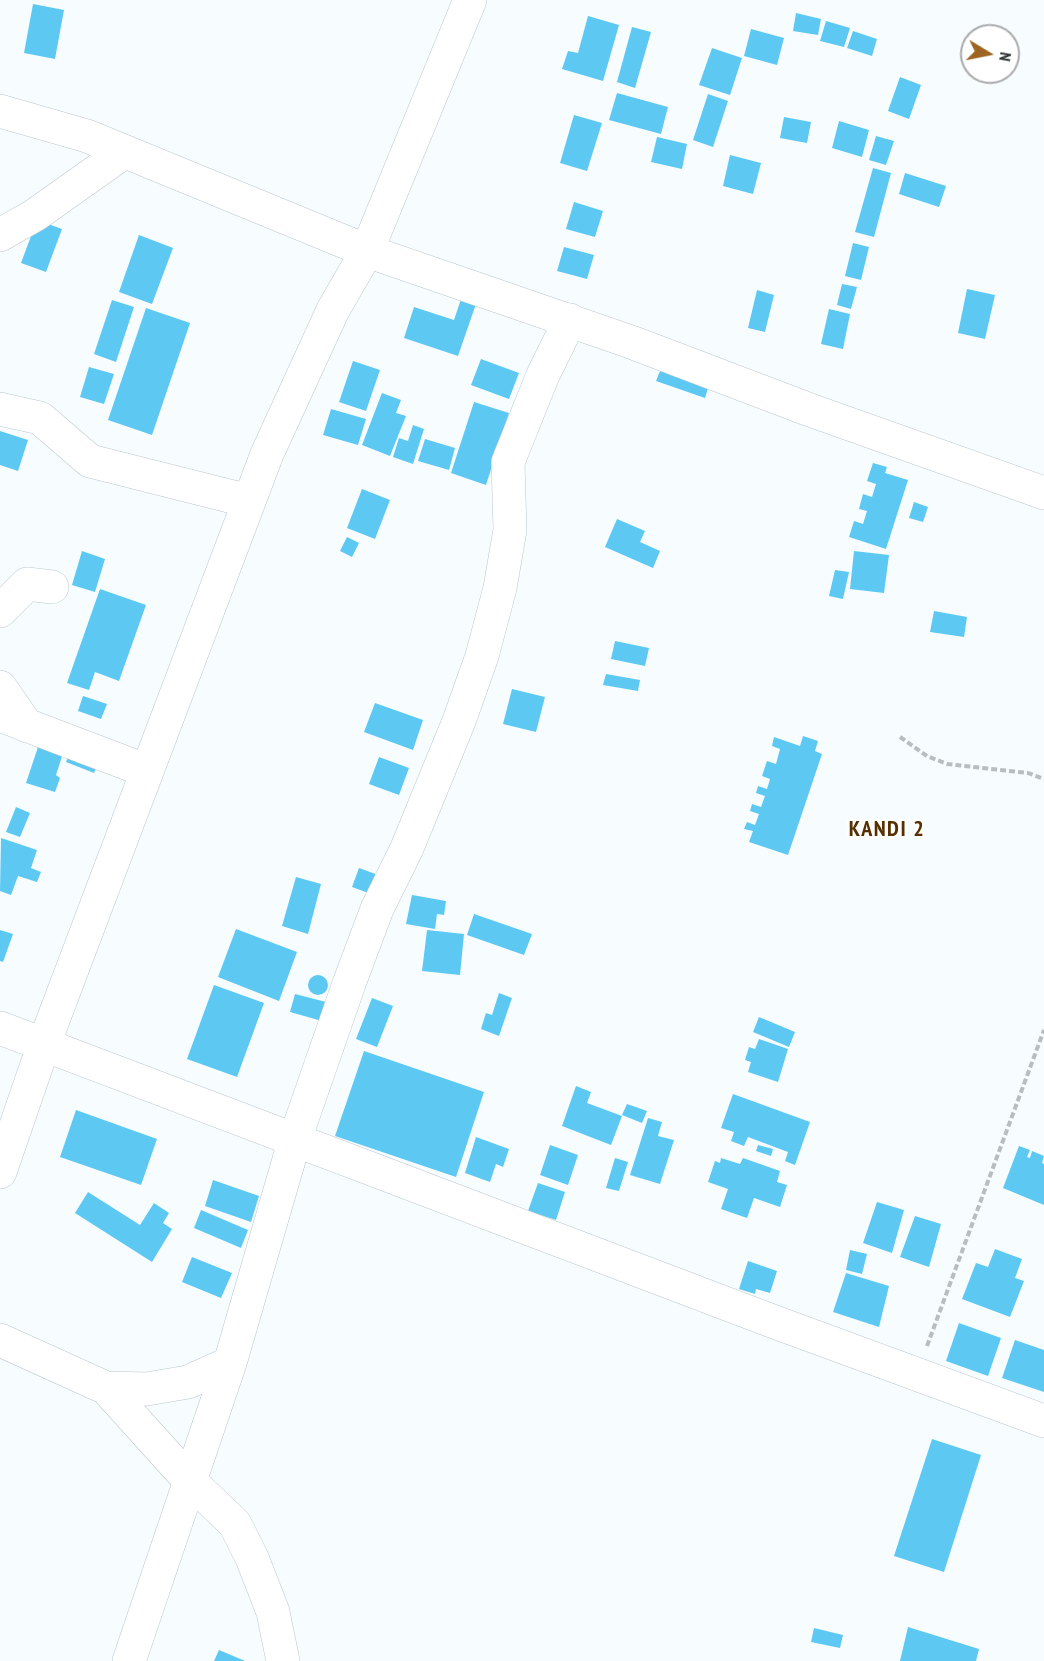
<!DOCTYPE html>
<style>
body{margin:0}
#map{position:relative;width:1044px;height:1661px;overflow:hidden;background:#f7fcff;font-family:"PT Sans Narrow",sans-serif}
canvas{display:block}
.north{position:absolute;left:960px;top:24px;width:60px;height:60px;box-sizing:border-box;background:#fff;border:2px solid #a9abac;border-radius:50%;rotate:100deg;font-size:16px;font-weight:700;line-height:24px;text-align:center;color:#282d2f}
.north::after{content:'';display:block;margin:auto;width:21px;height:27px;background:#9e6522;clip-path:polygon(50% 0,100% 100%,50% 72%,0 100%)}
</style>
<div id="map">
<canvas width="1044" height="1661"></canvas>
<div class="north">N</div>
</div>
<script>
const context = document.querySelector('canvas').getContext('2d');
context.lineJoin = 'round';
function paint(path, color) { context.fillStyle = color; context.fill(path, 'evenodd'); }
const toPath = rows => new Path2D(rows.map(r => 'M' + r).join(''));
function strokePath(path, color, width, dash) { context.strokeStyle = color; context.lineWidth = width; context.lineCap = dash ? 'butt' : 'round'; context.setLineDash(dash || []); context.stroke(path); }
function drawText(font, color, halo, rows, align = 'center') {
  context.font = font + ' "PT Sans Narrow",sans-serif'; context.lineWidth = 4.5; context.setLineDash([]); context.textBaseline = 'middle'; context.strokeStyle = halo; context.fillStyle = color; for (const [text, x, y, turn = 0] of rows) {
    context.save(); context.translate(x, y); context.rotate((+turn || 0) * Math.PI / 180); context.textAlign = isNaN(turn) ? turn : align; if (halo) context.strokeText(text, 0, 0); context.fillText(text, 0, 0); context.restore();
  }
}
const building = toPath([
 [33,4,64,10,55,59,24,53],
 [796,13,821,19,818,35,793,31],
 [588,16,619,25,603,81,562,69,568,51,578,53],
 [826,21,850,28,844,47,820,41],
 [632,27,651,32,635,88,617,82],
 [751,29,784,38,777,65,744,56],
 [853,31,877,39,872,56,847,48],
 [712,48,742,58,730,95,699,85],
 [900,77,921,85,909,119,888,111],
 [617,93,668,107,661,134,609,120],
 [708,94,728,101,713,147,693,140],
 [574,115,602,123,587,171,560,163],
 [784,117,811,122,807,143,780,138],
 [839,121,869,130,862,157,832,148],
 [876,136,894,141,886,165,869,160],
 [657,137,687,144,682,169,651,162],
 [730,155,761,163,753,194,723,186],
 [873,168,891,173,874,237,855,232],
 [905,173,946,186,939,207,899,194],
 [574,202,603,211,595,237,566,229],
 [37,220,62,229,46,272,21,263],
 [139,235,173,248,152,304,119,292],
 [853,243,869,247,861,280,845,276],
 [564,247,594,255,587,279,557,271],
 [842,284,857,287,851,309,837,305],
 [967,289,995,295,985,339,958,333],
 [757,290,774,295,765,332,748,328],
 [462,296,477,301,458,356,404,338,414,307,454,320],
 [112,300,134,307,116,362,94,354],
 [146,308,190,323,152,435,108,420],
 [829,309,850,314,843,349,821,344],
 [481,359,519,373,509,399,471,385],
 [353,361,380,370,366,411,339,402],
 [89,367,114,374,104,404,80,397],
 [660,371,708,388,705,398,656,381],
 [382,393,401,400,396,413,406,416,390,456,362,445],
 [474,402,509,413,486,485,451,473],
 [331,409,366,419,358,445,323,435],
 [413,425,424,429,413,464,393,457,399,438,408,441],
 [0,431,28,440,18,471,0,465],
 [425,439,455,448,449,470,418,461],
 [873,463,887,467,885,473,908,480,886,549,849,537,854,521,863,524,867,511,859,509,863,494,872,497,876,484,867,481],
 [362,489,390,500,375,539,347,528],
 [914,502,928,507,923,522,909,518],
 [617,519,645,531,640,542,660,551,653,568,605,547],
 [347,537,359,543,352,557,340,551],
 [82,551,105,559,95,592,72,585],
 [854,551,889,555,884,593,850,589],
 [835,570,849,572,843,599,829,596],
 [100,589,146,605,119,681,95,672,89,690,67,683],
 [934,611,967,617,964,637,930,632],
 [615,641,649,648,645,666,611,659],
 [606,674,640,680,638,691,603,685],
 [512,689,545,697,536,732,503,724],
 [83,696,107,704,101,719,78,711],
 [375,703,423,720,413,750,364,732],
 [42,735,66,744,56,775,60,778,55,792,26,783],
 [803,736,818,741,815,751,822,754,788,855,749,842,753,831,744,829,747,822,755,825,759,814,750,811,752,804,761,807,765,796,756,793,758,786,767,789,770,779,762,776,767,761,776,764,780,749,772,746,774,737,800,746],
 [72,747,100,758,94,773,66,762],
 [379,757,409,768,399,795,369,784],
 [16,807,30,813,20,837,6,832],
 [1,838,37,850,31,868,41,872,37,882,18,876,11,895,0,891],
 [359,868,381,876,374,895,352,887],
 [296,877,321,884,308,934,282,926],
 [412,895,446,901,444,915,437,914,435,929,406,924],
 [474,914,532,934,524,955,467,935],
 [236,929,297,952,279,1001,218,977],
 [0,930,13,934,3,962,0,961],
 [427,930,464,934,460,975,422,971],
 '308 985a10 10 0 1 1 20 0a10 10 0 1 1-20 0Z',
 [214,985,264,1003,237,1077,187,1059],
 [499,993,512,998,499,1036,481,1029,486,1013,492,1015],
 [295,994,334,1004,329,1023,290,1012],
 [372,998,393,1006,377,1047,356,1039],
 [759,1017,795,1032,789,1047,753,1032],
 [759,1039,788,1049,778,1082,748,1072,751,1062,745,1060,749,1047,755,1049],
 [364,1051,484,1092,456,1177,335,1136],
 [576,1086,591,1092,587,1103,622,1116,611,1145,562,1126],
 [733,1094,810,1122,795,1165,785,1161,788,1152,748,1137,744,1146,731,1141,734,1132,721,1128],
 [627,1104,647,1111,642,1123,622,1115],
 [76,1110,157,1139,141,1185,60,1157],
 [648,1118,662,1122,658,1136,674,1140,660,1184,630,1175],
 [476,1137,509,1149,503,1167,496,1164,490,1182,465,1173],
 [550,1145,578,1155,568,1185,540,1175],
 [758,1145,773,1149,771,1156,756,1151],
 [1019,1146,1030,1150,1027,1157,1030,1158,1032,1151,1044,1156,1042,1163,1044,1164,1044,1205,1003,1188],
 [615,1158,628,1162,619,1191,606,1188],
 [721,1158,740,1164,743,1158,780,1171,777,1182,787,1185,780,1207,754,1198,747,1218,721,1209,728,1189,708,1182,715,1161,720,1163],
 [213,1180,259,1196,251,1222,205,1206],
 [538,1183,565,1192,556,1220,528,1211],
 [88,1192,140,1225,154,1203,169,1213,163,1223,172,1229,152,1262,75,1213],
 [877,1202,904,1210,892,1253,863,1243],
 [201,1210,248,1230,241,1248,194,1228],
 [915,1216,941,1224,929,1267,900,1257],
 [995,1249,1022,1259,1015,1278,1024,1281,1010,1317,962,1299,976,1263,988,1267],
 [850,1250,867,1254,862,1274,846,1270],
 [192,1257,232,1273,221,1298,182,1282],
 [748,1261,777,1271,770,1293,756,1289,755,1294,739,1289],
 [846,1273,889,1286,879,1327,833,1312],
 [959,1323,1001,1338,988,1376,946,1361],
 [1015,1340,1044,1350,1044,1392,1002,1378],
 [932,1439,981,1455,944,1572,894,1556],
 [908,1627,979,1649,976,1661,900,1661],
 [814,1628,843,1635,840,1648,811,1642],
 [219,1650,245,1661,214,1661]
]);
const path = toPath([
 [900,737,927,756,947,764,1028,773,1044,779],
 [927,1346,1044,1030]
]);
const minor = toPath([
 [0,111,87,136,367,251,631,342,810,410,1044,493],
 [0,235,35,215,124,152],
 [0,409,40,418,90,461,249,501],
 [0,611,27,584,52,587],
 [0,687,27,726],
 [0,715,147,771],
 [0,1028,772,1321,1044,1421],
 [0,1172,44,1044,267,454,333,310,367,251,470,0],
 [0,1340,106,1388,190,1481,235,1524,252,1558,273,1612,283,1661],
 [106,1388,147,1389,188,1382,230,1363],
 [129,1661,230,1363,295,1139,350,981,377,909,407,848,459,721,482,656,500,588,510,530,508,462,543,375,570,320]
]);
const districtNames = [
 ["KANDI 2",887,830]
];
paint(building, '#5dc9f3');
strokePath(minor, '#bcc8ce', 34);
strokePath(path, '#b8bdbf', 4, [6, 3]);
strokePath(minor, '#fff', 33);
context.letterSpacing = '1.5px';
drawText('bold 22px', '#563000', '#fff', districtNames);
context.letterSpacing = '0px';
</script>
